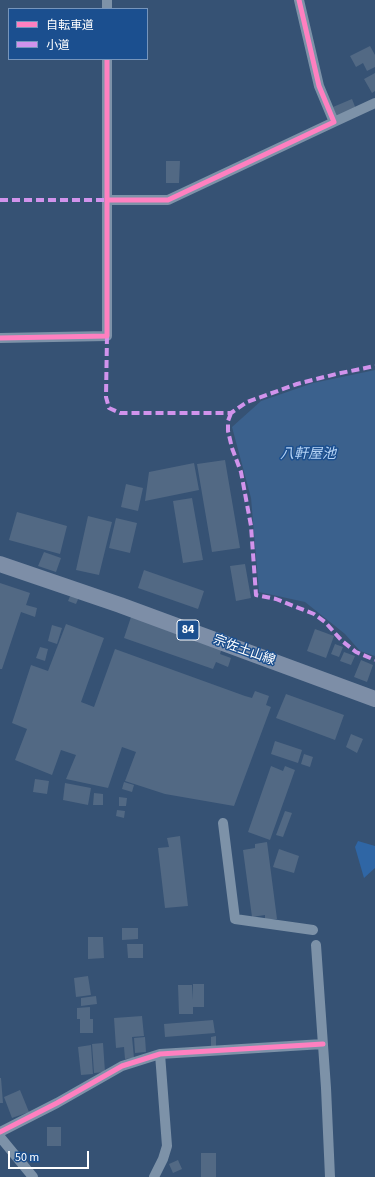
<!DOCTYPE html>
<html>
<head>
<meta charset="utf-8">
<style>
	body { margin:0 }
	#map { position:relative; width:375px; height:1177px; overflow:hidden; background:#365274; font-family:"Source Sans 3","Noto Sans JP",sans-serif }
	canvas { display:block }
	.legend { position:absolute; left:8px; top:8px; width:140px; height:52px; box-sizing:border-box; background:#1b4f8f; border:1px solid #7695bc; margin:0; padding:5px 7px; list-style:none; font-size:12px; color:#fff }
	.legend li { display:flex; align-items:center; gap:8px; height:20px }
	.legend b { width:20px; border:1px solid #7695bc }
	.scale { position:absolute; left:8px; top:1151px; width:81px; height:18px; box-sizing:border-box; border:2px solid #fff; border-top:0; padding-left:5px; font-size:12px; line-height:14px; white-space:nowrap; color:#fff; -webkit-text-stroke:3px #1b4f8f; paint-order:stroke }
</style>
</head>
<body>
<div id="map">
<canvas width="375" height="1177"></canvas>
<ul class="legend">
<li><b style="height:5px;background:#ff80c0"></b>自転車道</li>
<li><b style="height:5px;background:#d193ec"></b>小道</li>
</ul>
<div class="scale">50 m</div>
</div>
<script>
const ctx = document.querySelector('canvas').getContext('2d');
ctx.lineJoin = 'round';
function fillPath(path, color) { ctx.fillStyle = color; ctx.fill(path, 'evenodd'); }
const toPath = rows => new Path2D(rows.map(r => 'M' + r).join(''));
function trace(path, color, width, dash) { ctx.strokeStyle = color; ctx.lineWidth = width; ctx.lineCap = dash ? 'butt' : 'round'; ctx.setLineDash(dash || []); ctx.stroke(path); }
function drawText(font, color, halo, rows, align = 'center') {
  ctx.font = font + ' "Source Sans 3","Noto Sans JP",sans-serif'; ctx.lineWidth = 3; ctx.setLineDash([]); ctx.textBaseline = 'middle'; ctx.strokeStyle = halo; ctx.fillStyle = color; for (const [text, x, y, turn = 0] of rows) {
    ctx.save(); ctx.translate(x, y); ctx.rotate((+turn || 0) * Math.PI / 180); ctx.textAlign = isNaN(turn) ? turn : align; if (halo) ctx.strokeText(text, 0, 0); ctx.fillText(text, 0, 0); ctx.restore();
  }
}
fillPath(toPath([
	[358,841,375,846,375,868,364,878,355,847]
]), '#2f66a5');
fillPath(toPath([
	[375,370,375,656,360,651,345,634,305,602,259,592,251,498,232,427,261,401,313,383]
]), '#3b618d');
fillPath(toPath([
	[370,46,375,55,375,67,367,71,363,63,356,67,350,56],
	[375,73,375,91,372,93,364,79],
	[352,99,356,109,337,117,333,107],
	[166,161,180,161,179,183,166,183],
	[225,460,240,548,212,552,197,464],
	[194,463,199,490,145,501,149,472],
	[126,484,143,488,138,511,121,507],
	[192,498,203,560,183,563,173,501],
	[17,512,67,526,60,554,9,540],
	[88,516,112,522,99,575,76,570],
	[116,518,137,523,130,553,109,548],
	[44,552,61,558,56,572,38,566],
	[245,564,251,598,236,601,230,566],
	[144,570,204,591,198,609,138,588],
	[0,583,30,593,26,605,37,608,35,617,21,612,2,669,0,669],
	[71,594,79,597,76,604,68,601],
	[132,614,223,645,220,654,231,658,228,667,216,662,213,669,124,638],
	[66,624,104,638,81,702,94,707,115,649,245,696,252,698,255,691,269,696,266,705,271,707,234,806,165,794,125,781,136,752,122,747,108,788,66,779,76,755,61,750,52,775,15,760,27,729,12,723,31,665,48,671],
	[52,625,62,628,57,644,48,641],
	[315,629,334,636,326,658,307,651],
	[335,644,343,647,339,657,331,654],
	[40,647,48,649,45,661,36,658],
	[344,652,355,656,351,665,340,661],
	[361,660,373,665,367,682,354,677],
	[286,694,344,715,335,740,276,718],
	[351,734,363,739,357,753,346,747],
	[275,741,302,750,298,763,271,754],
	[304,754,313,757,310,767,301,764],
	[271,766,283,771,285,766,295,770,270,840,248,832],
	[35,779,49,781,47,794,33,792],
	[124,782,134,785,132,792,122,789],
	[65,783,91,788,88,805,63,800],
	[94,793,103,794,103,805,93,805],
	[119,797,127,798,126,806,119,806],
	[117,810,125,811,124,818,116,816],
	[285,811,292,813,283,837,276,835],
	[180,836,188,906,165,908,158,848,169,847,167,838],
	[267,842,277,919,265,920,265,915,252,917,243,850,255,848,255,844],
	[279,849,299,856,294,873,273,867],
	[122,928,138,928,138,939,122,940],
	[88,937,103,937,104,958,88,959],
	[127,944,143,944,143,958,128,958],
	[88,976,91,995,76,997,74,978],
	[193,984,204,984,204,1007,193,1007,193,1014,179,1014,178,985,192,985,193,1000],
	[96,996,97,1004,81,1006,81,998],
	[90,1007,90,1019,77,1019,77,1008],
	[142,1016,144,1036,132,1037,134,1058,125,1059,124,1047,116,1048,114,1018],
	[80,1019,93,1019,93,1033,80,1033],
	[213,1020,215,1033,165,1037,164,1024],
	[216,1036,216,1046,211,1046,211,1037],
	[145,1037,146,1052,135,1053,134,1038],
	[103,1043,105,1072,94,1073,92,1044],
	[91,1045,93,1074,81,1075,78,1047],
	[0,1078,1,1078,3,1103,0,1103],
	[20,1090,29,1112,12,1118,4,1097],
	[47,1127,61,1127,61,1146,47,1146],
	[201,1153,216,1153,216,1177,201,1177],
	[178,1160,182,1169,173,1173,169,1164]
]), '#526984');
trace(toPath([
	[107,9,107,0],
	[334,122,375,103],
	[107,200,168,200,334,122,319,86,299,0],
	[0,338,107,336,107,59],
	[223,823,235,919,313,930],
	[316,945,326,1088,330,1177],
	[0,1132,57,1103,122,1066,160,1054,323,1044],
	[0,1137,33,1177],
	[154,1177,163,1159,167,1146,160,1054]
]), '#7d92a8', 10);
trace(toPath([
	[0,564,120,605,375,699]
]), '#7d8ea7', 16);
trace(toPath([
	[0,200,107,200],
	[107,336,106,397,109,408,120,413,231,413,247,402,297,384,336,374,375,366],
	[231,413,228,421,228,431,232,448,241,472,251,526,256,595,276,599,314,614,325,622,342,641,356,652,375,660]
]), '#d193ec', 4, [8, 4]);
trace(toPath([
	[107,200,168,200,334,122,319,86,299,0],
	[0,338,107,336,107,59],
	[0,1132,57,1103,122,1066,160,1054,323,1044]
]), '#ff80c0', 5);
for (const [x, y, w] of [
	[188,630,22]
]) { const box = new Path2D(); box.roundRect(x - w / 2, y - 10, w, 20, 3); ctx.fillStyle = '#1b4f8f'; ctx.fill(box); trace(box, '#fff', 1); }
drawText('bold 12px', '#fff', null, [
	["84",188,630]
]);
drawText('13px', '#fff', '#1b4f8f', [
	["宗佐土山線",244,651,20]
]);
drawText('italic 14px', '#b5d3f5', '#1b4f8f', [
	["八軒屋池",308,455]
]);
</script>
</body>
</html>
